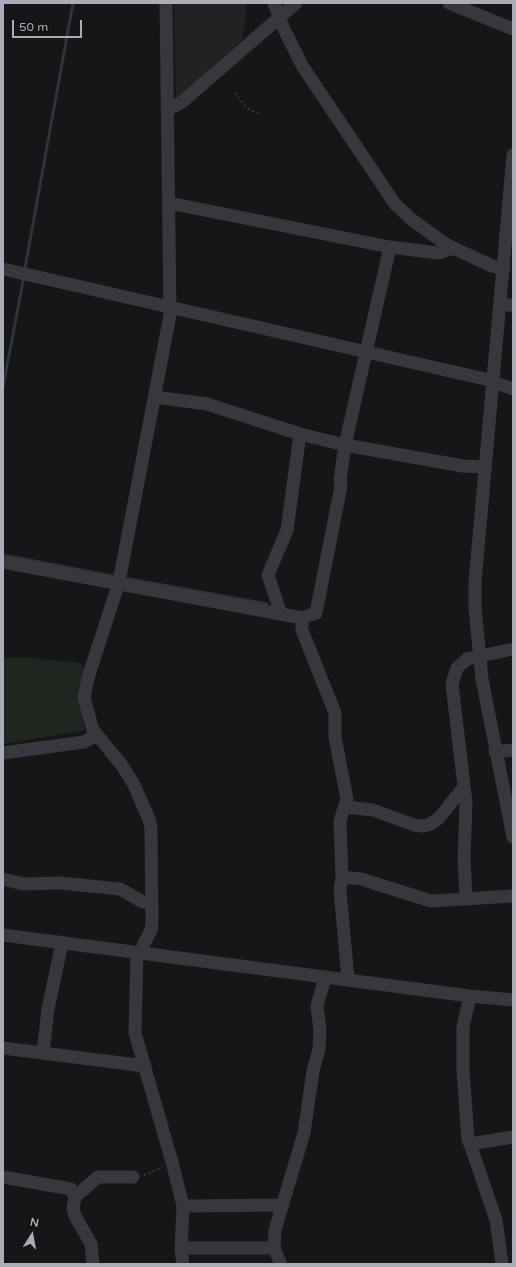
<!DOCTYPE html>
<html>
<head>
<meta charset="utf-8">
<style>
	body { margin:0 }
	#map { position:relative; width:516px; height:1267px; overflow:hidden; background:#161618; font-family:"Varela Round",sans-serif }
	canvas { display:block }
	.frame { position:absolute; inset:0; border:4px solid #a8adb8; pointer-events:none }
	.north { position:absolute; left:12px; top:1215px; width:40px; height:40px; -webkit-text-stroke:3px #111113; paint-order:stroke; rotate:11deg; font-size:11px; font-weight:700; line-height:16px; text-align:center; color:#a8adb8 }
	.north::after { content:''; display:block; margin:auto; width:14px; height:18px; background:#a8adb8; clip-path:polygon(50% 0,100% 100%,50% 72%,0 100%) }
	.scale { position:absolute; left:12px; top:20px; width:70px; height:18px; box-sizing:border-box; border:2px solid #a8adb8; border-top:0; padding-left:5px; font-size:12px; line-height:14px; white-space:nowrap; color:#a8adb8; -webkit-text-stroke:3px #111113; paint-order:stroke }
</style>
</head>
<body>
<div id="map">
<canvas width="516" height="1267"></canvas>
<div class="frame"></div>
<div class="north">N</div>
<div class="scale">50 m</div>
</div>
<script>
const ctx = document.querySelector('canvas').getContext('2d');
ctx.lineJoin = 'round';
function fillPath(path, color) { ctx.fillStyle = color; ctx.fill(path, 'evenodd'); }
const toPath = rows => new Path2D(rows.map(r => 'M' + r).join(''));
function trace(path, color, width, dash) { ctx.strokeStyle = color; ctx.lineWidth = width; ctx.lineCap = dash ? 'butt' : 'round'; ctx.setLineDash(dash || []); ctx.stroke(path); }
fillPath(toPath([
	[174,3,247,3,243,39,176,100]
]), '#222225');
fillPath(toPath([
	[22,657,79,663,86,667,78,696,85,730,3,744,3,658]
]), '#1e261f');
trace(toPath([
	[25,268,73,3],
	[3,387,23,281],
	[3,555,112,576],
	[129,579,267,604]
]), '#2c353c', 3);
trace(toPath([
	[235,93,246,107,252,111,259,113],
	[144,1175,163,1167]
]), '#3d3f44', 1.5, [2, 3]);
trace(toPath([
	[274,3,283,27,303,67,395,204,411,219,447,245,492,266,504,269],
	[449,3,513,29],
	[167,110,182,102,296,3],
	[513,155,475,582,475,608,482,679,513,837],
	[169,203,390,247,438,253,454,248],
	[3,269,485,379,513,389],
	[500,305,513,305],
	[154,397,207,404,300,434,345,445,463,466,485,467],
	[3,562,302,618,316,613,341,486,340,480,345,445,390,247],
	[279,614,279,608,268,575,287,530,300,434],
	[302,618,302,630,335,713,335,737,347,799,340,821,342,877,340,890,348,979],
	[495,752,513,750],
	[3,753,84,742,97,735],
	[346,807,373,810,414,825,423,826,431,824,439,818,464,787],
	[342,877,361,879,431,901,513,896],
	[3,879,23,884,60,883,120,889,143,902,152,904],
	[466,899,464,858,466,803,452,684,457,668,467,659,513,649],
	[3,935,470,996,513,1000],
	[137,952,135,1033,172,1162,183,1206,181,1250,183,1264],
	[143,953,143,946,151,930,152,922,151,828,149,819,133,783,121,764,93,730,84,698,88,678,119,582,170,315,166,3],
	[470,996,463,1027,463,1070,468,1140,470,1144,513,1137],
	[3,1048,145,1066],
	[43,1053,48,1009,62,943],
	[470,1144,496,1220,502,1264],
	[3,1177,71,1189,75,1197,73,1209,75,1216,91,1244,93,1264],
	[75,1197,98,1177,133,1177],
	[183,1206,283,1205],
	[181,1248,274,1248],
	[281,1264,274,1248,275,1230,304,1133,313,1071,319,1049,320,1030,317,1006,325,977]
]), '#37383d', 13);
</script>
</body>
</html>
